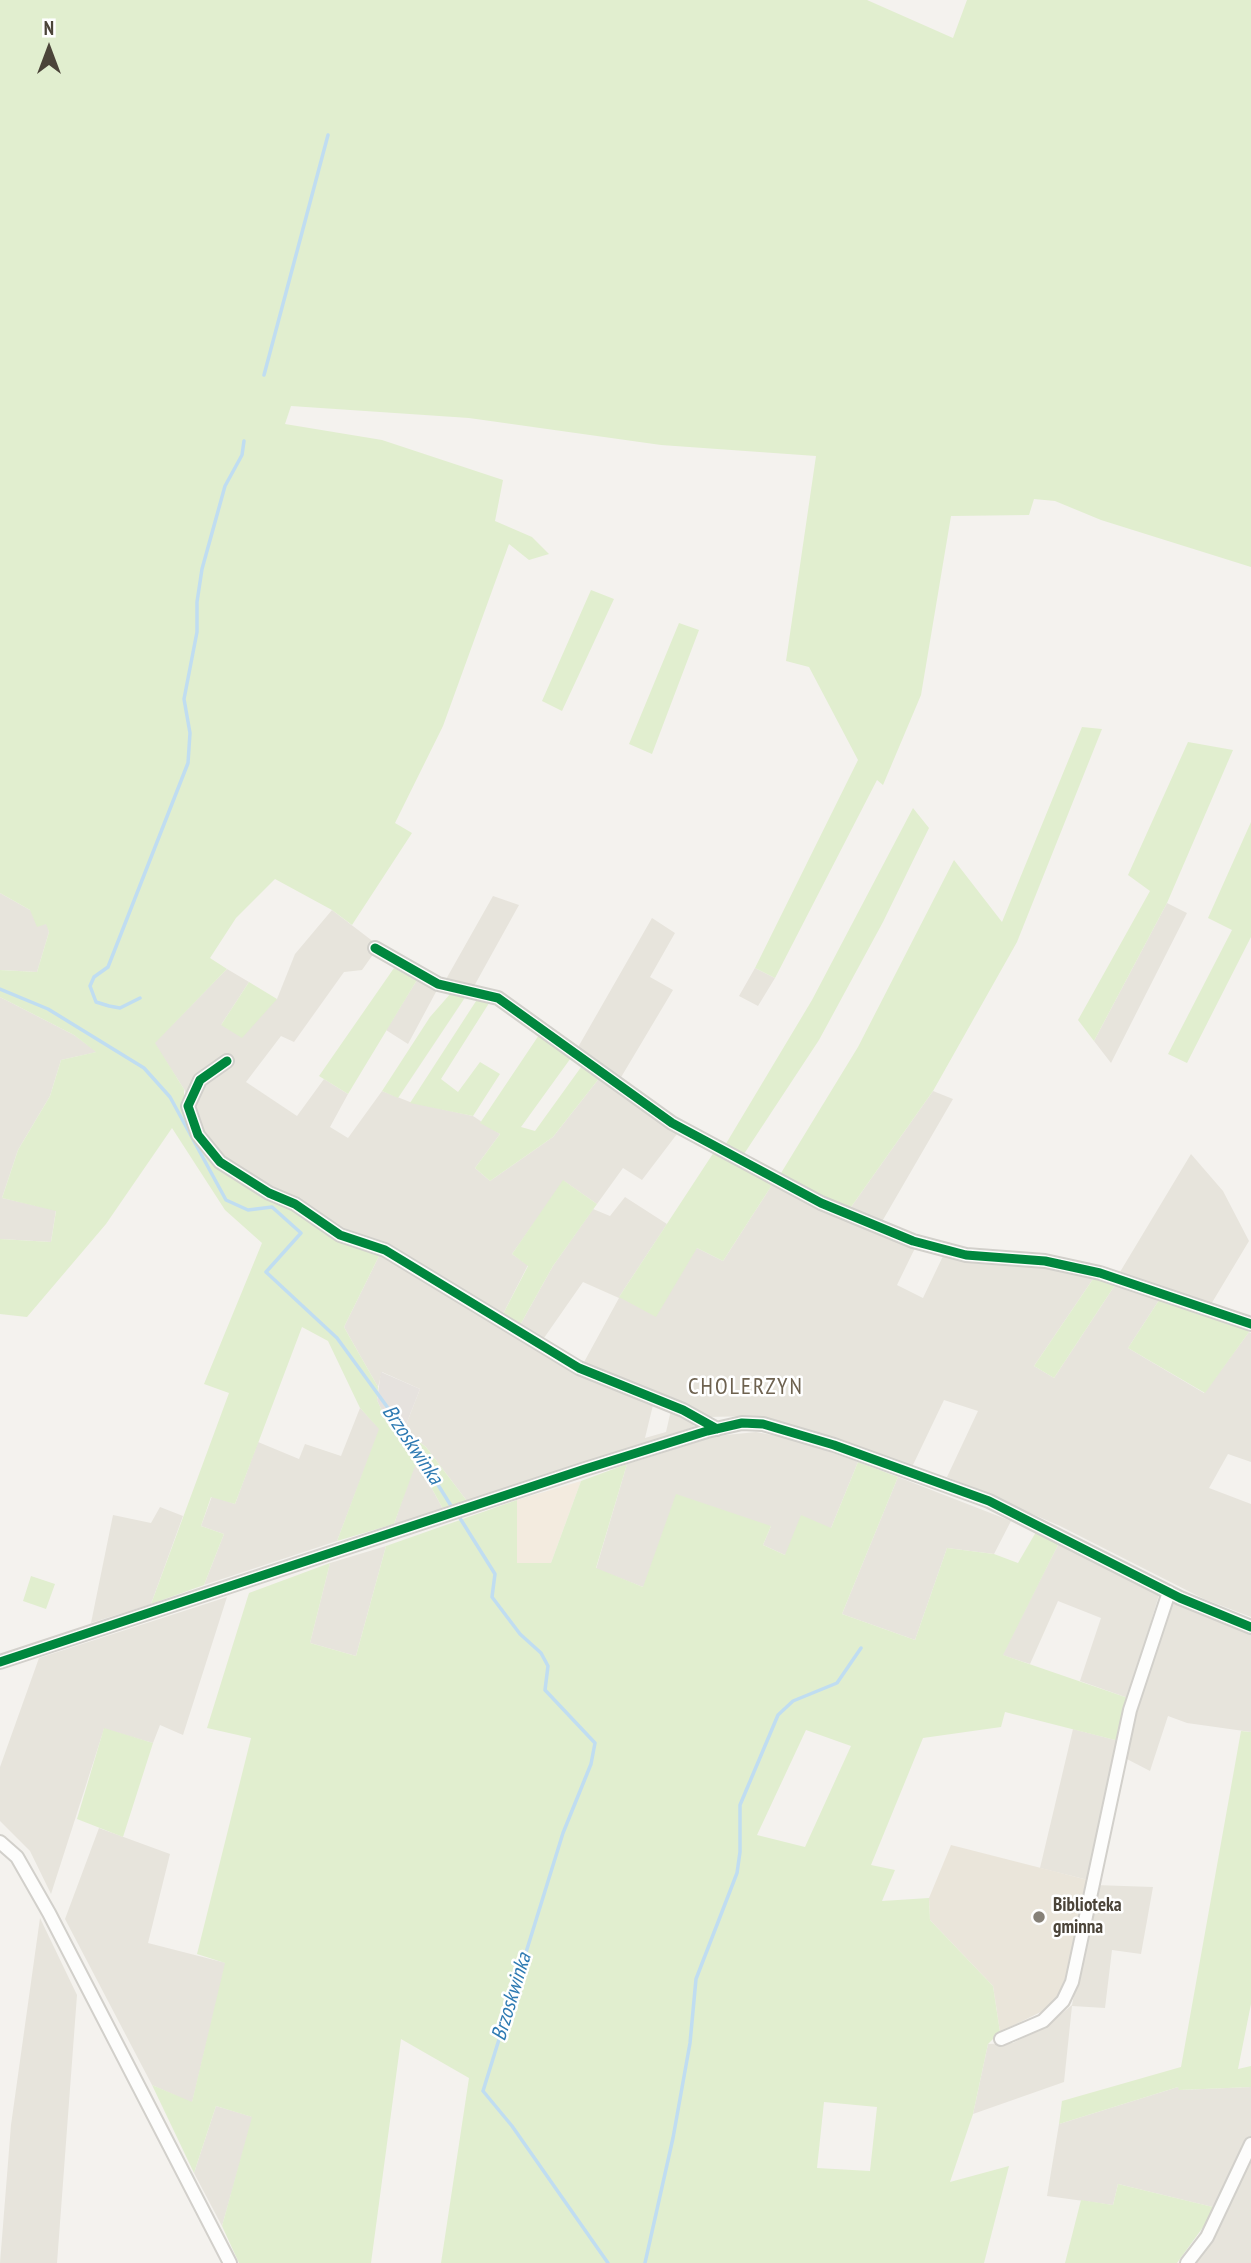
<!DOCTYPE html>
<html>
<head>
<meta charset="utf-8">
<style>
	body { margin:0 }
	#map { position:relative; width:1251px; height:2263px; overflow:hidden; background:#f4f2ee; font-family:"PT Sans Narrow",sans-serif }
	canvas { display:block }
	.north { position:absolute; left:14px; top:14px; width:70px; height:70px; -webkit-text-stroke:5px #fff; paint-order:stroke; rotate:0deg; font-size:19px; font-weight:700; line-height:28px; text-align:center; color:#4b4439 }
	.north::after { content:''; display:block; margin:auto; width:24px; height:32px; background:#4b4439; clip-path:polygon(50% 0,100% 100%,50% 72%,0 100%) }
</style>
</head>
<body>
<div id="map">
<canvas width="1251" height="2263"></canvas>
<div class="north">N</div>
</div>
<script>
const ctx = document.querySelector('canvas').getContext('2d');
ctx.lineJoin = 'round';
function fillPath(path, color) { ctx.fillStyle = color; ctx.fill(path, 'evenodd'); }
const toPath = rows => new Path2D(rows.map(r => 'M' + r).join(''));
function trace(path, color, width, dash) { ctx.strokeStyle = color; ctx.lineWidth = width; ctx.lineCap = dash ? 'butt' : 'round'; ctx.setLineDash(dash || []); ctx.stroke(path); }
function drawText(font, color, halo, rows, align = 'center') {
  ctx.font = font + ' "PT Sans Narrow",sans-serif'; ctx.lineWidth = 5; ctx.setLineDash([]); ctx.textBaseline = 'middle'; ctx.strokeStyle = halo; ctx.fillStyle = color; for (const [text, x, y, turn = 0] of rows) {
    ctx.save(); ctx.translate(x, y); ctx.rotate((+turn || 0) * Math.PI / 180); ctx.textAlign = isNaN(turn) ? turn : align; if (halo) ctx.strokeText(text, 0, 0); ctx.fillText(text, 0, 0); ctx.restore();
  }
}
fillPath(toPath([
	[0,893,30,910,47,924,49,932,37,972,0,970],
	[493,896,519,905,473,988,445,981],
	[1167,903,1187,913,1111,1063,1094,1041],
	[332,910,379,946,362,970,344,972,294,1042,281,1036,246,1082,297,1116,324,1079,348,1094,330,1127,348,1138,382,1091,410,1102,473,1116,500,1134,475,1168,490,1181,553,1137,601,1076,677,1134,642,1180,623,1168,597,1204,564,1181,512,1254,528,1265,502,1316,414,1259,379,1241,339,1228,227,1162,202,1134,184,1089,154,1043,227,969,249,982,221,1025,277,999,295,954],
	[652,918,675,933,650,977,673,990,620,1079,577,1049],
	[755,968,775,978,758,1006,739,996],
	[417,980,437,990,408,1044,386,1030],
	[0,997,74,1035,97,1052,61,1060,50,1096,18,1150,2,1198,56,1210,51,1242,0,1239],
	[933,1091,953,1099,880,1225,849,1210],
	[1191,1154,1223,1191,1249,1241,1210,1306,1120,1272],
	[772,1185,842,1218,916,1246,897,1285,923,1298,944,1254,1033,1264,1095,1276,1034,1366,1054,1378,1117,1282,1161,1297,1128,1348,1204,1393,1249,1332,1251,1333,1251,1462,1228,1454,1209,1488,1251,1504,1251,1617,1204,1599,1060,1526,947,1477,978,1411,944,1400,912,1467,778,1421,757,1416,706,1417,583,1364,619,1298,583,1282,544,1338,544,1344,519,1327,553,1266,593,1209,610,1216,625,1197,667,1224,619,1297,697,1248,723,1261],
	[380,1254,653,1405,645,1438,666,1432,671,1410,692,1418,694,1427,467,1501,426,1447,404,1430,420,1389,382,1372,378,1387,344,1327],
	[360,1408,380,1429,337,1541,204,1585,224,1534,201,1526,212,1496,235,1504,258,1442,299,1459,305,1444,341,1456],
	[756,1432,794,1439,858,1462,831,1528,785,1555,763,1545,771,1526,643,1587,596,1569,627,1464,716,1436],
	[414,1465,425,1476,443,1509,394,1524],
	[898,1477,1011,1521,994,1554,947,1548,915,1640,842,1614],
	[160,1507,183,1516,151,1604,91,1623,113,1515,151,1523],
	[1059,1543,1159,1595,1128,1698,1080,1681,1101,1618,1058,1601,1030,1664,1002,1655],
	[386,1546,356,1656,310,1643,330,1563],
	[227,1597,183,1735,160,1725,153,1743,104,1729,51,1894,30,1851,0,1821,0,1767,39,1658],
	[1170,1601,1251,1634,1251,1732,1187,1723,1168,1716,1150,1771,1123,1757],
	[1073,1729,1119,1741,1088,1880,1040,1868],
	[99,1828,170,1854,148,1943,226,1963,192,2103,152,2085,65,1919],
	[1095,1885,1153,1887,1141,1954,1112,1950,1105,2008,1072,2006,1064,2082,973,2114,988,2044,1013,2043,1050,2023,1072,2005],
	[40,1918,77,1995,57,2263,0,2263,11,2125],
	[1178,2087,1180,2090,1251,2087,1251,2263,1190,2263,1225,2210,1118,2184,1113,2205,1047,2196,1059,2124],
	[216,2106,253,2117,222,2226,194,2173]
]), '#e7e4dc');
fillPath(toPath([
	[581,1481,551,1563,517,1563,517,1500]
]), '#f3ebdf');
fillPath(toPath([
	[381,1372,420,1389,404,1430,384,1415,377,1400]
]), '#e6e2de');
fillPath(toPath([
	[951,1845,1088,1880,1067,1985,1055,2005,1000,2032,993,1986,930,1920,929,1898]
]), '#eae5da');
fillPath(toPath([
	[0,0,867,0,953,38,967,0,1251,0,1251,567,1101,520,1055,501,1034,499,1029,515,951,516,921,695,883,785,877,780,775,978,755,968,858,760,809,667,786,661,816,456,661,445,469,418,291,406,285,424,382,440,503,480,495,521,532,537,549,554,529,560,509,544,443,726,395,823,412,833,352,925,332,910,275,879,236,918,210,958,227,969,155,1043,184,1089,184,1106,196,1140,334,1240,380,1254,344,1327,378,1387,377,1400,384,1415,426,1447,467,1501,443,1509,425,1476,415,1466,394,1524,337,1541,379,1429,360,1408,328,1341,302,1327,235,1504,211,1497,201,1526,224,1534,204,1585,151,1604,229,1393,204,1384,262,1243,225,1210,172,1128,106,1224,27,1317,0,1314,0,1239,51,1242,56,1211,2,1198,18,1150,50,1096,61,1060,96,1052,74,1035,0,997,0,970,37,972,49,932,46,924,37,927,30,910,0,893],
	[591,590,614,599,562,711,542,701],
	[679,623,699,630,652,754,629,744],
	[1082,727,1102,729,1017,942,933,1091,849,1210,778,1178,858,1047,954,860,1002,922],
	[1188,742,1233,750,1167,903,1094,1041,1078,1020,1150,891,1128,875],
	[913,808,929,828,883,922,819,1040,742,1157,724,1147,812,1000],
	[1251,822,1251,937,1187,1063,1168,1054,1232,930,1208,918],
	[394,968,417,980,348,1094,319,1076],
	[249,982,277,999,242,1038,221,1025],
	[451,993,466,996,398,1098,382,1091,430,1017],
	[478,998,491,1000,441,1079,458,1092,480,1062,500,1074,473,1116,410,1103],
	[541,1032,573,1055,521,1127,535,1131,584,1063,601,1076,553,1137,490,1181,475,1168,500,1134,480,1123],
	[714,1152,772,1185,723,1261,697,1248,656,1317,619,1297],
	[563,1180,597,1204,553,1266,519,1327,502,1316,528,1266,512,1254],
	[1095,1276,1117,1282,1054,1378,1034,1366],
	[1161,1297,1245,1327,1249,1332,1205,1393,1128,1348],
	[858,1462,898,1477,842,1614,915,1640,947,1548,994,1554,1018,1563,1036,1532,1059,1543,1003,1655,1128,1698,1119,1741,1005,1712,1001,1727,923,1738,871,1865,895,1870,882,1901,929,1898,930,1920,993,1986,1000,2032,988,2044,973,2114,950,2182,1009,2166,984,2263,441,2263,469,2078,401,2039,371,2263,239,2263,222,2226,252,2117,216,2106,194,2173,152,2085,192,2102,225,1963,197,1954,251,1738,207,1728,249,1593,330,1563,310,1643,356,1656,386,1546,517,1500,517,1563,551,1563,581,1481,627,1464,596,1568,643,1587,676,1494,771,1526,763,1545,785,1555,801,1515,831,1528],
	[806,1730,851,1746,805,1847,757,1835],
	[824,2102,877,2107,870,2171,817,2168],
	[31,1576,55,1584,46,1609,23,1601],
	[104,1728,153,1743,123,1837,77,1819],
	[1241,1731,1251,1732,1251,2004,1238,2069,1251,2066,1251,2087,1179,2090,1178,2087,1059,2124,1062,2101,1181,2067],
	[1118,2184,1217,2208,1177,2263,1065,2263,1081,2200,1113,2205]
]), '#e1eecf');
trace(toPath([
	[264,375,328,135],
	[0,989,48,1009,144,1068,170,1097,226,1200,248,1210,272,1207,301,1233,266,1272,337,1338,404,1430,453,1509],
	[140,998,120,1008,109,1006,96,1002,90,986,94,977,108,967,188,763,190,733,184,699,197,632,197,602,202,569,225,486,242,455,244,441],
	[458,1515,495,1574,492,1597,520,1634,541,1653,548,1666,545,1690,595,1743,591,1764,563,1833,483,2091,512,2126,608,2263],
	[645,2263,673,2138,690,2043,696,1979,737,1873,740,1852,740,1805,778,1715,793,1701,837,1683,861,1648]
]), '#c0ddf1', 3.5);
const minor = toPath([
	[375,948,438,984,498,998,672,1123,821,1203,913,1241,966,1255,1045,1261,1100,1273,1251,1324],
	[227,1061,200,1080,188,1106,198,1135,220,1162,269,1193,295,1204,340,1235,385,1250,579,1368,683,1410,717,1429],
	[0,1662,585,1469,707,1431,742,1423,763,1424,834,1445,989,1501,1180,1598,1251,1627],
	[0,1842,17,1857,49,1913,230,2263],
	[1001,2039,1043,2021,1063,2001,1072,1982,1130,1710,1169,1592],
	[1187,2263,1207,2237,1251,2144]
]);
trace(minor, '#d2d0cb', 16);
trace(minor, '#fdfdfc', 12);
trace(toPath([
	[375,948,438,984,498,998,672,1123,821,1203,913,1241,966,1255,1045,1261,1100,1273,1251,1324],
	[227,1061,200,1080,188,1106,198,1135,220,1162,269,1193,295,1204,340,1235,385,1250,579,1368,683,1410,717,1429],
	[0,1662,585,1469,707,1431,742,1423,763,1424,834,1445,989,1501,1180,1598,1251,1627]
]), '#00873e', 9);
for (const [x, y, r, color] of [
	[1039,1917,7,"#868178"]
]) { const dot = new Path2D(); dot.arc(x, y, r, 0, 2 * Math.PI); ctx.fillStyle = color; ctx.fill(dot); trace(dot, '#fff', 2.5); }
drawText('bold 19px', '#4b4439', '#fff', [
	["Biblioteka",1053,1906],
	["gminna",1053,1928]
], 'left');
drawText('italic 21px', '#2e7ab2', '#fff', [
	["Brzoskwinka",412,1445,56],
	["Brzoskwinka",512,1997,-73]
]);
ctx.letterSpacing = '2px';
drawText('23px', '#6e6250', '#fff', [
	["CHOLERZYN",746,1387]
]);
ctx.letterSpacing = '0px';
</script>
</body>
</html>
